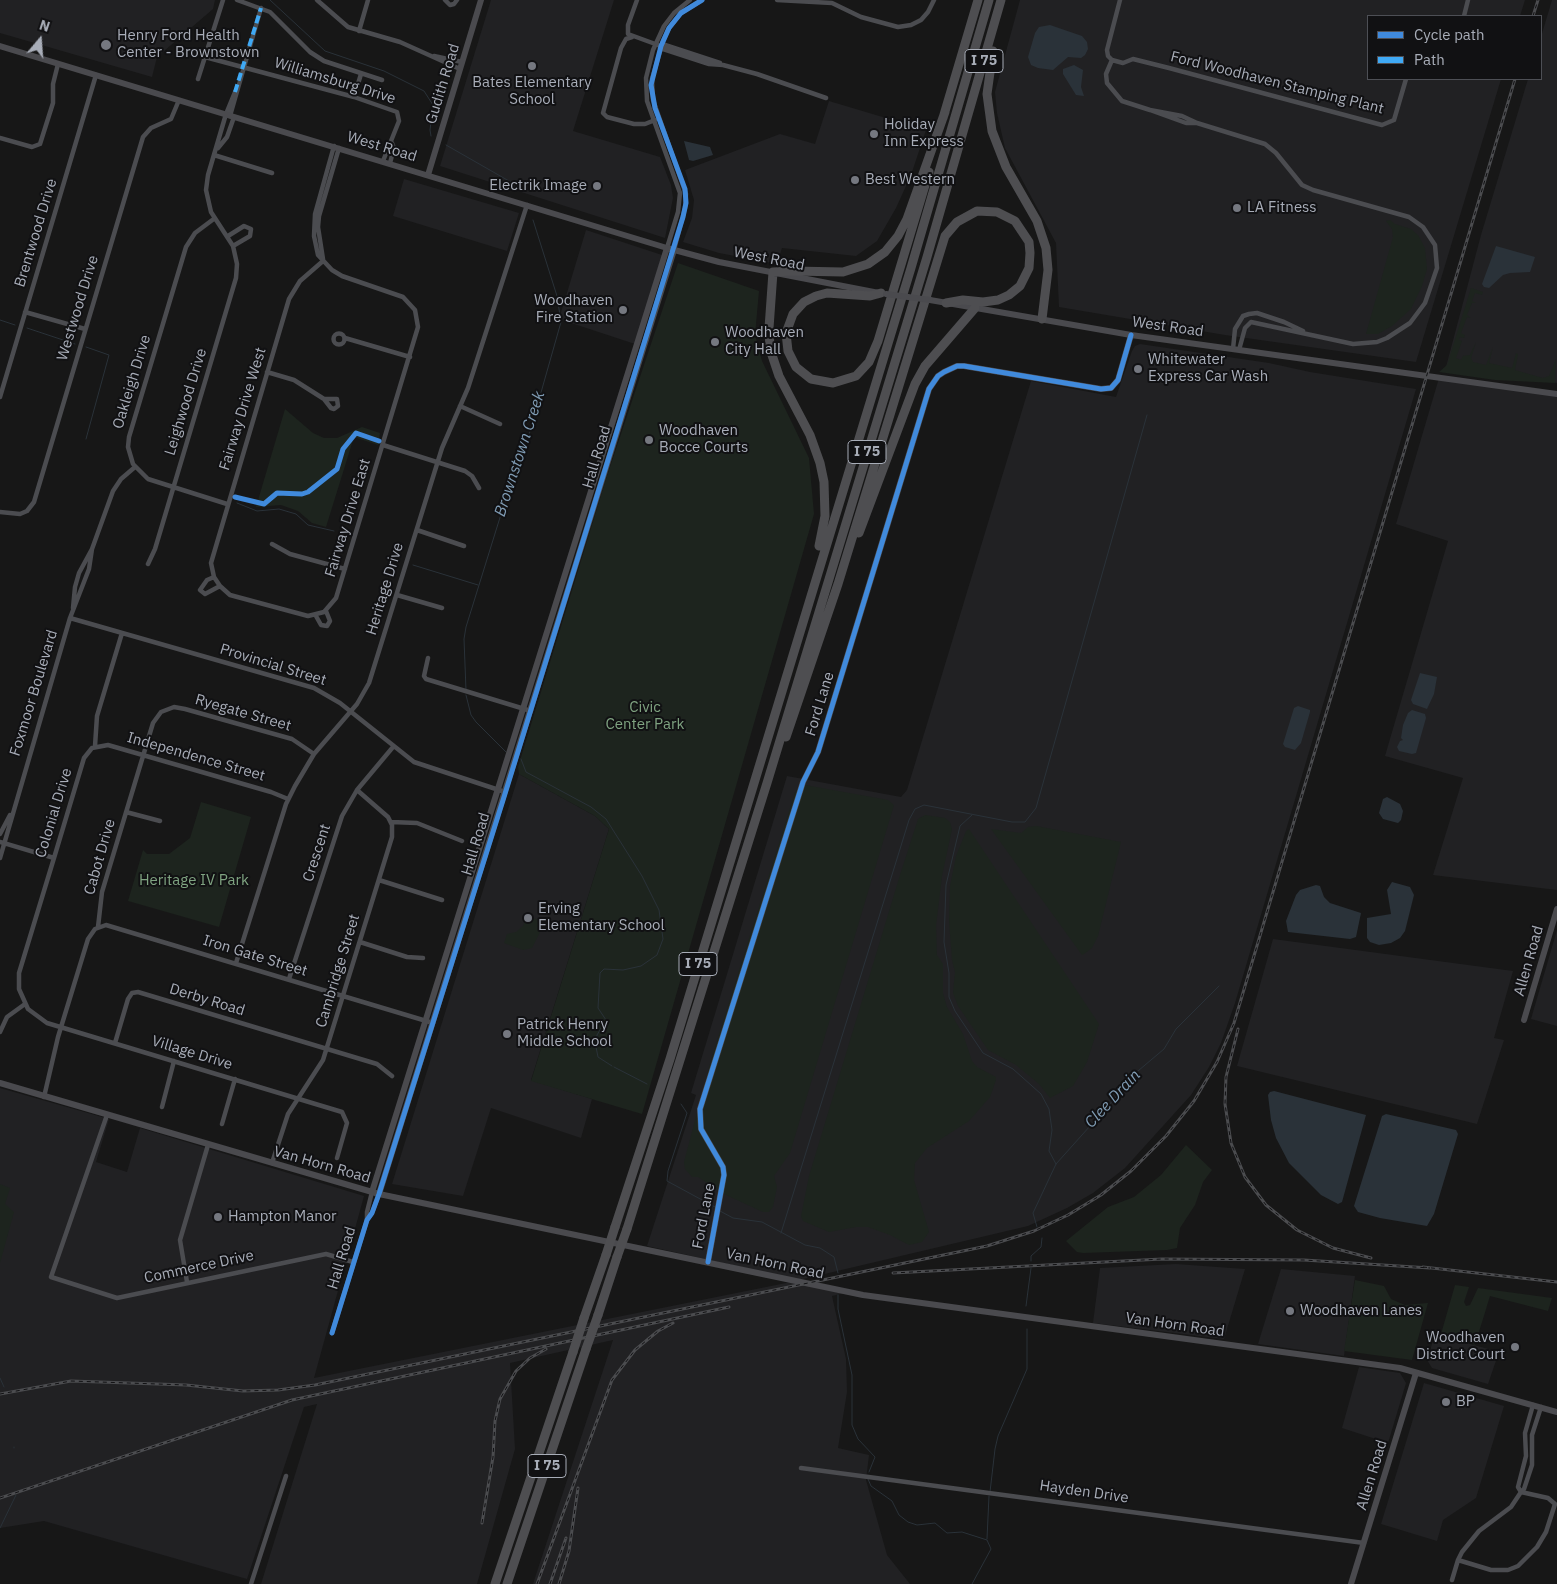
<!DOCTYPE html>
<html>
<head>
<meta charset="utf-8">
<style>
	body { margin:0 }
	#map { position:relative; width:1557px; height:1584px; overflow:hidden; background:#171717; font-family:"IBM Plex Sans",sans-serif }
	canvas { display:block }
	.legend { position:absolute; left:1367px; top:15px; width:175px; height:65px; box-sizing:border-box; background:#111113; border:1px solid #4d4f55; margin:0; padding:6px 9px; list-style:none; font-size:15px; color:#a8adb8 }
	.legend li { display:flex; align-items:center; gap:10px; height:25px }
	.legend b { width:25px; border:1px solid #4d4f55 }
	.north { position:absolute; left:15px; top:15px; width:50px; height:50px; -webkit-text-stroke:4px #111113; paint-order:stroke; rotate:18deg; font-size:14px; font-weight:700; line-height:20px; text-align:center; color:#a8adb8 }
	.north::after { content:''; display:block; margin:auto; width:18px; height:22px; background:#a8adb8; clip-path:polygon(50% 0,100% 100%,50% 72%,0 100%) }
</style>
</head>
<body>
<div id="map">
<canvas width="1557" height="1584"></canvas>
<ul class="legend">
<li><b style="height:6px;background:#408adc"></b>Cycle path</li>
<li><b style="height:6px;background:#3fa9f5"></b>Path</li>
</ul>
<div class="north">N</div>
</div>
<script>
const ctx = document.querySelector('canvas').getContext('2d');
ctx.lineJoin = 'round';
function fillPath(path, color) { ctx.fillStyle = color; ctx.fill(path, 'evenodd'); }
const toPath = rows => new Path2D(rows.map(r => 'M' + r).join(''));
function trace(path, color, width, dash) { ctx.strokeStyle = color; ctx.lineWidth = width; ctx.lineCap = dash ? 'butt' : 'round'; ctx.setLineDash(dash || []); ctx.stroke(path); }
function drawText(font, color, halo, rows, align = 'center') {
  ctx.font = font + ' "IBM Plex Sans",sans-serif'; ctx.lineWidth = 4; ctx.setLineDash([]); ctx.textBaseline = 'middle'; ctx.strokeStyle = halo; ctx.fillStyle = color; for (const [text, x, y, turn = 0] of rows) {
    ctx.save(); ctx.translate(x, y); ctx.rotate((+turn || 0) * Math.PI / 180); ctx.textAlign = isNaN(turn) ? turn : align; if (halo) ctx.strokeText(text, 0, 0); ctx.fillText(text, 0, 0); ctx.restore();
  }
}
fillPath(toPath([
	[0,0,215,0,213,9,157,57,152,77,0,33],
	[491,0,614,0,573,131,660,157,671,185,673,198,665,238,440,166],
	[1020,0,1525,0,1520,16,1368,16,1368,79,1501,79,1416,362,1225,335,1059,307,1056,243,1005,148,997,113,995,92],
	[1552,0,1557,0,1557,383,1446,367,1481,235,1528,79,1541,79,1541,37],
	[829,101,926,130,911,175,896,208,877,241,856,256,782,248,777,264,719,253,683,242,692,218,694,200,685,170,780,134,815,144],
	[404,179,519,213,507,251,393,216],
	[586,230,662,255,635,344,559,319],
	[1140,344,1269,363,1310,372,1416,389,1235,1003,1221,1043,1209,1067,1191,1095,1125,1168,1093,1193,1067,1208,1028,1226,799,1280,647,1246,696,1095,691,1093,787,776,901,797,907,790,1031,381,1116,397,1132,351,1135,346],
	[1439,378,1557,394,1557,890,1433,875,1463,778,1385,756,1448,541,1396,524],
	[519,774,595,816,609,829,531,1080,592,1099,581,1138,491,1108,463,1196,392,1184],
	[1557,930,1557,1026,1531,1019],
	[1273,939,1513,971,1494,1038,1504,1040,1477,1124,1237,1066],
	[0,1088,109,1119,96,1162,127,1172,140,1128,364,1196,314,1378,796,1281,848,1292,832,1296,846,1359,847,1392,838,1448,869,1455,866,1480,887,1555,910,1584,533,1584,613,1340,510,1363,515,1449,477,1584,261,1584,317,1404,304,1407,247,1579,44,1521,0,1528],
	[1176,1264,1245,1269,1224,1339,1093,1323,1100,1268],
	[1281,1269,1355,1276,1344,1356,1258,1344],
	[1435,1334,1499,1352,1488,1384,1432,1368,1427,1360],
	[1359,1367,1400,1373,1406,1383,1388,1443,1342,1428],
	[1424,1383,1504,1406,1476,1498,1443,1520,1437,1541,1381,1524]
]), '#212123');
fillPath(toPath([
	[1390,220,1395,224,1411,229,1418,235,1425,248,1427,269,1422,286,1411,309,1392,326,1378,334,1366,334,1393,237,1392,229,1386,221],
	[678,263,759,291,755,335,762,361,809,458,814,514,642,1114,531,1081,609,829,595,816,519,774,518,767,606,479],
	[1471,288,1483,292,1482,295,1475,293,1472,301,1476,303,1472,303,1467,315,1471,318,1467,317,1461,333,1465,335,1464,338,1460,337,1459,340,1462,341,1456,358,1461,360,1463,356,1470,355,1476,342,1471,358,1473,362,1486,365,1493,347,1489,363,1512,368,1516,353,1518,354,1515,370,1543,378,1549,376,1556,359,1555,383,1495,380,1439,372,1447,365],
	[285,409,313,433,324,438,337,438,362,427,380,433,378,445,354,437,326,527,312,523,298,511,281,505,256,507],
	[805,785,888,800,894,805,790,1153,774,1176,777,1187,773,1207,769,1212,763,1212,724,1194,698,1177,692,1177,685,1169,684,1162,711,1060,795,792,799,787],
	[201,802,251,817,219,927,128,901,143,850,147,854,169,854,190,838],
	[925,815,945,818,950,822,952,829,942,876,936,926,937,955,943,964,943,993,947,1007,963,1034,972,1061,977,1067,996,1077,996,1080,990,1097,969,1121,927,1148,915,1163,914,1180,929,1232,922,1242,909,1245,890,1235,868,1227,856,1227,829,1232,803,1221,801,1216,809,1176,900,875,918,819],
	[1036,826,1121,842,1098,936,1092,948,1084,954,1082,955,991,829,1021,833,1028,827],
	[969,829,1099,1024,1087,1062,1073,1086,1050,1098,1039,1084,1016,1065,988,1050,958,1006,953,993,955,972,952,960,949,921,950,886,956,856,966,831],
	[527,916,545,922,532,948,523,950,504,943,507,934,516,932,523,926],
	[1186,1145,1212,1170,1203,1182,1195,1205,1180,1228,1177,1248,1167,1250,1083,1253,1077,1252,1066,1241,1108,1207,1134,1197,1161,1175],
	[0,1184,10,1188,5,1204,14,1212,0,1263],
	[1355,1280,1384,1286,1391,1299,1405,1305,1428,1303,1412,1360,1344,1351],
	[1455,1285,1469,1287,1464,1302,1466,1306,1470,1305,1478,1288,1552,1298,1548,1311,1490,1296,1475,1345,1457,1339,1457,1337,1441,1334]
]), '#1d241e');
fillPath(toPath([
	[1050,25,1082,36,1087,42,1088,49,1085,55,1081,58,1068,57,1053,70,1038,68,1031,65,1028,57,1035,33,1039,27],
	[1074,65,1083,70,1081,87,1084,96,1076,95,1063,74,1063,69],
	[684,141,710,147,713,155,693,161,689,160],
	[1496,246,1535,257,1530,272,1510,273,1503,275,1489,288,1484,287,1482,284],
	[1420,673,1437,677,1434,694,1427,709,1413,704,1411,700],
	[1298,706,1310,710,1310,712,1301,743,1295,750,1285,747,1283,744,1294,708],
	[1412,710,1425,714,1426,718,1416,753,1412,754,1399,751,1397,747,1400,741,1403,740,1401,738,1403,725,1408,713],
	[1387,797,1400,804,1403,811,1401,820,1398,823,1383,819,1379,813,1383,799],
	[1392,882,1410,887,1414,895,1405,931,1400,938,1391,943,1379,945,1370,942,1367,938,1367,918,1391,914,1387,890],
	[1316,885,1320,886,1324,897,1330,903,1361,913,1356,937,1350,939,1288,932,1286,921,1296,895,1300,890],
	[1274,1091,1366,1115,1342,1202,1338,1204,1321,1195,1289,1163,1276,1138,1271,1120,1268,1095,1270,1092],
	[1386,1114,1456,1130,1458,1134,1434,1214,1427,1226,1380,1218,1358,1212,1354,1206,1382,1116]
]), '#2a3239');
trace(toPath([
	[270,0,325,51,384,71,424,91,433,105,430,130,431,136],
	[446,145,523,189],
	[0,320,15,325],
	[27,328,75,344],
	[86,347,109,355,86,439],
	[237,503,257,511,279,509,296,514,308,525,334,531],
	[413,565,478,585],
	[466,690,464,639,466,627,502,511,519,470,561,322,557,296,533,220],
	[466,695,471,715,476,722,506,752],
	[521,759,526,772,591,807,606,819,642,876,659,910,663,939,657,955,641,966,623,970,604,969,600,973,598,1008,606,1020,597,1035,596,1047,598,1057,612,1066],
	[972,815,960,826,946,885,944,942,949,973,949,997,955,1011,983,1053,1013,1069,1041,1094,1049,1109,1052,1130,1049,1151,1056,1164],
	[614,1067,647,1084],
	[681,1104,687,1113,668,1171,667,1181,715,1207],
	[720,1211,733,1218,762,1222,805,1245,820,1248,834,1257,838,1273],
	[1037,1227,1033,1213,1056,1164,1116,1097,1132,1076,1164,1049,1176,1029,1219,986],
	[781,1233,909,820,915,809,924,805,1012,822,1025,822,1036,808,1147,415],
	[1031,1261,1031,1256,1041,1247,1042,1238],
	[838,1295,838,1309,852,1375,852,1425,858,1439,875,1457,869,1472],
	[1026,1306,1031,1268],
	[0,1378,4,1387],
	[14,1448,14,1447],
	[868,1479,871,1486,892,1501,899,1515,908,1522,917,1525,935,1523,947,1533,962,1532,987,1540,991,1549,972,1584],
	[990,1492,995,1449,998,1436,1027,1369,1027,1329],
	[0,1528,16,1495],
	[987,1539,989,1496]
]), '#2a3239', 1);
trace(toPath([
	[237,0,270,12,310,52,324,61,382,80],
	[317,0,348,27,400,42,460,69],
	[445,0,450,5,454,4,457,0],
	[637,0,628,25,628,34,658,45],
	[777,0,832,3,861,17,898,27,911,25,921,20,928,12,934,0],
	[1120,0,1107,50,1108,56,1112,60,1123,63,1133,59,1169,68,1382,125,1394,120,1406,79],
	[1464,16,1468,0],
	[359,31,368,0],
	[632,37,626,39,621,48,603,113,607,117,634,124,645,124,655,120],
	[662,44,720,63],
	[660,48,709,64,723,65,757,74,826,98],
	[434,56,462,62],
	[205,57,354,97,397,112,399,121,383,161],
	[1112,60,1106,74,1107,83,1122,101,1150,110,1182,116,1197,123],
	[198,79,223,0],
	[354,97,361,74],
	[1150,110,1186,123,1197,123,1265,144,1276,153,1302,185,1313,190,1409,217,1423,227,1435,245,1437,268,1425,303,1410,323,1387,338,1377,342,1353,344,1251,322,1245,328,1239,350],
	[226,114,235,92],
	[230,116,261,8],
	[0,138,32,147,40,144,53,103,53,84,58,64],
	[218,148,227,137,234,117],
	[214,155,272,173],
	[390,163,394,148,392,143],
	[215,218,195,233,186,247,129,437,128,447,133,464,148,479,227,504],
	[228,236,244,226,251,229,250,236,233,246],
	[667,248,678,212,680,193,647,101,646,78,653,50,664,26,674,13,690,0],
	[674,250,685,208,686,194,653,100,652,79,663,41,669,28,681,13,702,0],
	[323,259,318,227,319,216,339,148],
	[323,261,300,281,289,299,211,563,214,577,220,586,230,595,308,616,324,612,336,598,418,327,415,310,403,297,342,276,332,270,318,255,314,236,315,214,334,146],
	[25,312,85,329],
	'333.5 339a5.5 5.5 0 1 1 11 0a5.5 5.5 0 1 1-11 0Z',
	[345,338,410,357],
	[1233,349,1235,329,1243,316,1249,314,1257,313,1284,322,1303,331],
	[267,372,294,380,324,399,331,408,334,409,338,406,337,399,324,399],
	[0,397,96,75],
	[460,406,500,424],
	[383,445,465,471,472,476,479,488],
	[0,512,20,514,27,511,34,502,143,137,151,128,171,119,179,100],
	[417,530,464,546],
	[272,544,290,554,345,569],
	[92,549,113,491,121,479,135,467],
	[148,564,155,549,236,278,237,264,233,246,211,212,206,190,208,175,226,114],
	[214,577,207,580,200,590,205,594,220,586],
	[397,595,442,608],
	[316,616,321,625,327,626,330,621,326,611],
	[70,618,314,688,340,703,414,762,505,792],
	[428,658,424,676,426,679,531,711],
	[95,746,97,716,122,633],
	[288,799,271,792,108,745,92,748,84,758,54,858,19,973,19,989,28,1009,47,1023,342,1112,347,1123,337,1158],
	[126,812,160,821],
	[391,822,417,823,462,841],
	[0,834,10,815],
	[0,842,54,858],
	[0,858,70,618,89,569,92,549,79,573,75,587,73,608],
	[379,880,442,900],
	[98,927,102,892,153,723,161,712,174,707,185,709,292,739,314,754],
	[360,942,407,957,423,958],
	[236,963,286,804,295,786,314,754,357,704,369,683,442,448,468,388,527,205],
	[289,979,342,816,357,790,393,747],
	[0,1032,7,1017,25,1004],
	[115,1043,128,999,132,993,138,992,377,1064,392,1076],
	[44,1097,58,1037,88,939,95,929,106,925,433,1023],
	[162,1107,174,1061],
	[107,1115,51,1277,117,1298,326,1254,353,1262],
	[222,1124,235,1079],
	[272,1163,288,1114,323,1060,392,837,392,825,388,817,357,790],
	[367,1220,367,1212,372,1192],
	[187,1282,180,1240,208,1145],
	[332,1333,367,1220,372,1213,379,1194],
	[801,1468,1364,1543],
	[1521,1492,1548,1498,1555,1504,1546,1532,1537,1547,1518,1566,1508,1570,1491,1570,1458,1560,1462,1552,1479,1531,1511,1507,1521,1492,1524,1489,1532,1465,1532,1435,1541,1407],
	[1521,1492,1518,1487,1526,1456,1525,1433,1533,1405],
	[1452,1580,1458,1560],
	[251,1584,286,1476]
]), '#4b4c50', 4.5);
trace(toPath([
	[0,46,667,248,719,262,879,293],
	[428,175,481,0],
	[930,300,1131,335,1557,394],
	[1524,1020,1557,909],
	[0,1083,379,1194,863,1295,1400,1368,1557,1412],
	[372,1192,667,248],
	[379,1194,674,250],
	[708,1262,724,1175,723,1167,701,1129,700,1109,803,782,818,752,929,389,938,376,944,372,957,366,964,366,1101,389,1111,388,1118,380,1131,335],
	[1351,1584,1416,1373]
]), '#4a4a4e', 6);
trace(toPath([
	[993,51,987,94,992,131,1006,167,1037,221,1046,248,1048,270,1042,319],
	[943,118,978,0],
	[881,293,870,296,827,293,816,296,804,302,793,314,786,333,788,351,796,367,811,379,833,383,856,376,869,362,878,341,929,172],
	[859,533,915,384,925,366,975,308],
	[819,546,825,516,824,482,820,463,810,435,779,376,770,349,769,328,773,272,793,271,843,272,868,264,885,252,898,236,907,219,945,112],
	[786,737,838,584,945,236,957,222,977,211,997,212,1015,221,1029,242,1030,253,1029,268,1020,286,1009,295,998,300,983,302,963,300,946,303],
	[615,1227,670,1059,911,268,989,0],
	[627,1229,767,783,927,257,1001,0],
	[598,1315,617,1257],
	[584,1318,606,1255],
	[495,1584,573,1352],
	[507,1584,586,1349]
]), '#4e4e51', 9);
const rail = toPath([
	[1533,16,1538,0],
	[1238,1029,1226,1077,1225,1104,1231,1143,1245,1177,1266,1205,1297,1230,1333,1248,1371,1258],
	[1423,1267,1557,1282],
	[893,1273,1162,1259,1304,1260,1430,1268],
	[0,1394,71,1381,186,1385,243,1391,278,1390,315,1385,987,1246,1034,1231,1068,1215,1101,1195,1131,1171,1166,1136,1194,1101,1217,1062,1234,1023,1515,79],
	[0,1498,292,1400,729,1307],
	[482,1523,493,1457,495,1421,500,1399,516,1371,530,1358,546,1349],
	[537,1584,612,1380,635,1350,658,1331,673,1323],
	[550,1584,566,1538],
	[559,1584,569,1551,578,1488]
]);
trace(rail, '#4b4c4f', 3);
trace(rail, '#111113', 1, [4]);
trace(toPath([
	[886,294,930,300]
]), '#4a4a4e', 6);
trace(toPath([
	[606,1255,615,1227],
	[617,1257,627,1229],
	[586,1349,598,1315],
	[573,1352,584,1318]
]), '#4e4e51', 9);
trace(toPath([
	[235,92,261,8]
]), '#3fa9f5', 4, [8, 4]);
trace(toPath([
	[235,497,264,504,277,493,302,494,308,492,337,469,343,449,356,433,379,441],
	[708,1262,724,1175,723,1167,701,1129,700,1109,803,782,818,752,929,389,938,376,944,372,957,366,964,366,1101,389,1111,388,1118,380,1131,335],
	[332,1333,367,1220,372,1213,379,1194,504,797,683,217,686,203,685,189,655,108,651,85,661,46,669,28,681,13,702,0]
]), '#408adc', 5);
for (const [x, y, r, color] of [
	[106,45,6,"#757880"],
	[532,66,5,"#757880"],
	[874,134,5,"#757880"],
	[855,180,5,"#757880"],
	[597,186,5,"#757880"],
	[1237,208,5,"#757880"],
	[623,310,5,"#757880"],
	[715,342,5,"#757880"],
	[1138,369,5,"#757880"],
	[649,440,5,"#757880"],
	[528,918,5,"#757880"],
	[507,1034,5,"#757880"],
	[218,1217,5,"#757880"],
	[1290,1311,5,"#757880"],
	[1515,1347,5,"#757880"],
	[1446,1402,5,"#757880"]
]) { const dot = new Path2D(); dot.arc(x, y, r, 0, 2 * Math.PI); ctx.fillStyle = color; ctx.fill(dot); trace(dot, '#111113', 2); }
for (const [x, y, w] of [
	[984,61,38],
	[867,452,38],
	[698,964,38],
	[547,1466,38]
]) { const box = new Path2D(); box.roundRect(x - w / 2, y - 11.5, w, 23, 4); ctx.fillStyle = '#111113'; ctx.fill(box); trace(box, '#a8adb8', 1); }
drawText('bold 14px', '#a8adb8', null, [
	["I 75",984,61],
	["I 75",867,452],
	["I 75",698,964],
	["I 75",547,1466]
]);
drawText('15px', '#a8adb8', '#111113', [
	["Henry Ford Health",117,36],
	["Center - Brownstown",117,53],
	["Bates Elementary",532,83,"center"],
	["School",532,100,"center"],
	["Holiday",884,125],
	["Inn Express",884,142],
	["Best Western",865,180],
	["Electrik Image",587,186,"right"],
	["LA Fitness",1247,208],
	["Woodhaven",613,301,"right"],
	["Fire Station",613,318,"right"],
	["Woodhaven",725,333],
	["City Hall",725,350],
	["Whitewater",1148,360],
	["Express Car Wash",1148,377],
	["Woodhaven",659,431],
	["Bocce Courts",659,448],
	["Erving",538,909],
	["Elementary School",538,926],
	["Patrick Henry",517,1025],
	["Middle School",517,1042],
	["Hampton Manor",228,1217],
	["Woodhaven Lanes",1300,1311],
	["Woodhaven",1505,1338,"right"],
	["District Court",1505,1355,"right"],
	["BP",1456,1402]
], 'left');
drawText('15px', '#a8adb8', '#111113', [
	["Williamsburg Drive",335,81,17],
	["Ford Woodhaven Stamping Plant",1277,83,14],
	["Gudith Road",443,84,-73],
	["West Road",382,147,17],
	["Brentwood Drive",36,233,-73],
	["West Road",769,259,11],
	["Westwood Drive",78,308,-73],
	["West Road",1168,327,8],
	["Oakleigh Drive",132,382,-73],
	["Leighwood Drive",186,402,-73],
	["Fairway Drive West",243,409,-73],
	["Hall Road",597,457,-73],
	["Fairway Drive East",348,518,-73],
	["Heritage Drive",385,589,-73],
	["Provincial Street",273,665,17],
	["Foxmoor Boulevard",34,693,-73],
	["Ford Lane",820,704,-73],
	["Ryegate Street",243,713,16],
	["Independence Street",196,757,16],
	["Colonial Drive",54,813,-73],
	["Hall Road",476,844,-73],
	["Crescent",317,853,-72],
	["Cabot Drive",100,857,-74],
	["Iron Gate Street",255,956,17],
	["Allen Road",1529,961,-74],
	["Cambridge Street",338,971,-73],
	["Derby Road",207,1000,17],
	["Village Drive",192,1053,17],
	["Van Horn Road",322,1165,16],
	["Ford Lane",704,1216,-79],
	["Hall Road",342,1258,-73],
	["Van Horn Road",775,1264,12],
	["Commerce Drive",199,1267,-12],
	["Van Horn Road",1175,1325,8],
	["Allen Road",1372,1475,-73],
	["Hayden Drive",1084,1492,8]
]);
drawText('15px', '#7fa381', '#111113', [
	["Civic",645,708],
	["Center Park",645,725],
	["Heritage IV Park",194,881]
]);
drawText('italic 16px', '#7f9bb3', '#111113', [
	["Brownstown Creek",520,454,-72],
	["Clee Drain",1113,1099,-47]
]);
</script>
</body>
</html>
